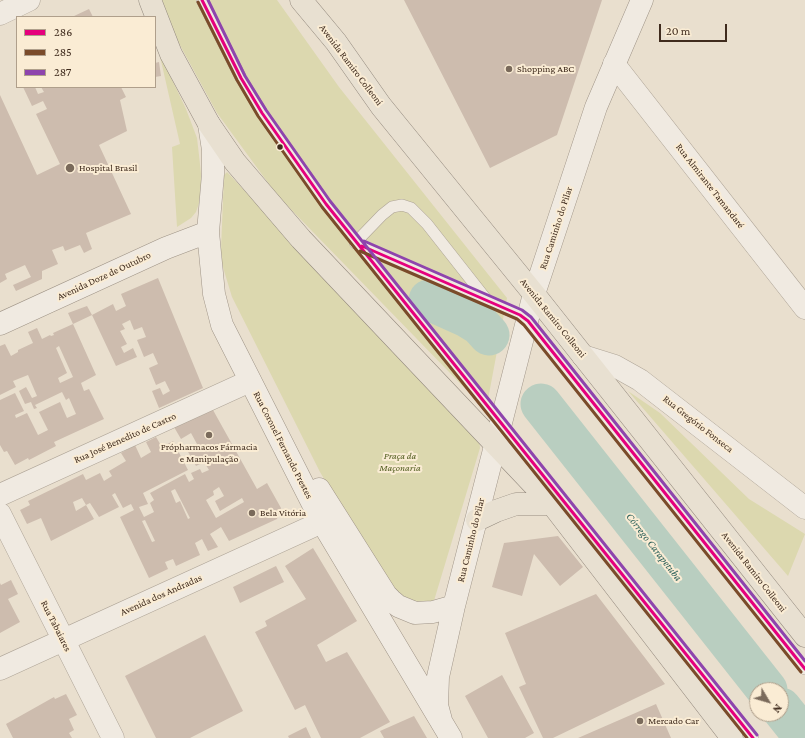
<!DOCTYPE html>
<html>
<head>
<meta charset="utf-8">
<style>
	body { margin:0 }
	#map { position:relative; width:805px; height:738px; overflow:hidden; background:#e9dfce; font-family:"Crimson Pro",serif }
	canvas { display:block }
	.legend { position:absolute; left:16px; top:16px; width:140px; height:72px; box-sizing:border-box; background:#faecd4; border:1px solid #af9f8b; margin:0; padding:5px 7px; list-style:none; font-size:12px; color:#3f2b1d }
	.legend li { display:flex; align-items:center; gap:8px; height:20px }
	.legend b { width:20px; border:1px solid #af9f8b }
	.north { position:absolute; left:749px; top:682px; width:40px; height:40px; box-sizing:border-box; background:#faecd4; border:1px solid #af9f8b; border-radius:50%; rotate:128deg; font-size:11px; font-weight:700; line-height:16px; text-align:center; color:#3f2b1d }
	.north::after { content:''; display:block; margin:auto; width:14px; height:18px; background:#7a6a5b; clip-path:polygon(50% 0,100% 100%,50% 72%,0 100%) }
	.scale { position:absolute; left:659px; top:24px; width:68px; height:18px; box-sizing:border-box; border:2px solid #3f2b1d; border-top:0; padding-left:5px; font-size:12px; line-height:14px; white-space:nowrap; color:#3f2b1d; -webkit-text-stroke:3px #faecd4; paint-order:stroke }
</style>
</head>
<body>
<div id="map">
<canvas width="805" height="738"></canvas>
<ul class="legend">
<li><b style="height:5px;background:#e5007d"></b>286</li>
<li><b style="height:5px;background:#7a4b2a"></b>285</li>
<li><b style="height:5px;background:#8e44ad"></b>287</li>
</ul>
<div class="north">N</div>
<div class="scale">20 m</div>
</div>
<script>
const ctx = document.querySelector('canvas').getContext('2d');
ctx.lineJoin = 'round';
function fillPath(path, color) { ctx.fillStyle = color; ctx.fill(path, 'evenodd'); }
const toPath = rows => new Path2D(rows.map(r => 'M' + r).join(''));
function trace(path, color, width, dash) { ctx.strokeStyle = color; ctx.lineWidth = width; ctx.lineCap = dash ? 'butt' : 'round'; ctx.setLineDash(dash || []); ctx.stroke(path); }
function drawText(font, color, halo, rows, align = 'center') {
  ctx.font = font + ' "Crimson Pro",serif'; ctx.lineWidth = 4; ctx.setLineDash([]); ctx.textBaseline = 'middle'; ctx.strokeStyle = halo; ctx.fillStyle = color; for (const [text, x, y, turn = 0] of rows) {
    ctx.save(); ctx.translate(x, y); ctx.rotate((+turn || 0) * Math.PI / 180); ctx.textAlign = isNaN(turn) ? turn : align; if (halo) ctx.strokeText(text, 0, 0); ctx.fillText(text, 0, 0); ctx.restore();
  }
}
fillPath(toPath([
	[162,0,277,0,339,87,507,298,486,410,277,195,217,113,175,36],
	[159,52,186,109,197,138,199,155,202,183,199,203,196,212,191,218,177,227,172,147,180,144],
	[227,172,479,440,480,448,433,604,424,608,390,590,320,472,232,297,222,264,221,250,224,175],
	[628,391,660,413,749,499,805,534,788,576]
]), '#dcd8af');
trace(toPath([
	[429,300,467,317,480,325,489,335],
	[541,404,767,690],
	[781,708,805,738]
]), '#b9cec0', 41);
fillPath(toPath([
	[404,0,602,0,557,135,490,168],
	[89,9,93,17,72,17],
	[159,62,161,76,155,77,155,63],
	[23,87,35,87,38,94,44,92,41,87,121,87,126,97,120,100,127,131,99,145,131,214,86,233,92,249,84,253,80,245,65,251,63,246,52,250,58,264,42,271,42,279,16,291,13,285,31,277,25,265,5,274,7,279,0,283,0,95,37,175,60,164,36,114,47,109,43,101,32,106],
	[158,278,203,388,159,408,152,391,160,388,163,395,170,391,165,381,156,385,149,368,158,364,153,353,144,357,137,340,146,337,142,327,134,330,130,320,122,324,125,329,120,331,127,344,121,347,124,353,133,348,137,357,116,366,92,315,73,324,68,313,87,306,92,315,113,304,116,311,126,306,121,294],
	[73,324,96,375,81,383,84,391,89,389,104,419,54,442,56,446,29,460,28,458,15,465,7,451,4,452,0,445,0,400,15,393,24,411,15,415,16,418,27,413,38,435,48,430,39,412,60,402,67,418,76,414,69,398,66,400,62,392,35,405,37,408,34,409,31,402,25,404,19,391,26,387,32,398,37,396,28,375,13,381,16,387,0,395,0,346,5,344,11,356,18,352,18,350,33,343,28,332,37,328,42,339,50,335,51,336,54,335,53,333],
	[59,346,73,377,60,383,58,378,67,373,56,348],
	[213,410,257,489,267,483,281,508,277,519,229,541,221,527,210,534,218,547,208,551,202,539,195,543,200,555,176,566,173,559,165,562,168,569,149,578,120,517,134,510,131,504,123,508,115,493,112,495,119,507,99,517,90,503,86,505,82,498,73,502,76,511,86,505,94,519,51,541,41,518,27,524,20,510,30,505,28,501,83,474,86,480,100,473,104,481,112,476,109,471,126,461,121,453,135,445,141,458,151,452,146,442,156,437,162,447,173,441,188,470,143,493,148,504,139,507,144,517,154,512,150,503,154,500,150,493,185,474,189,482,194,479,191,473,200,469,202,473,209,470,204,462,196,466,187,450,197,444,191,433,181,439,174,427],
	[219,487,224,496,215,501,220,511,242,498,244,502,216,518,206,500,214,495,213,491],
	[175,489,190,518,188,519,180,501,176,503,171,491],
	[145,520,155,541,152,542,142,521],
	[558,536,583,567,560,586,534,554,522,596,492,587,504,543],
	[313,548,357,621,317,645,326,662,347,652,390,722,360,738,321,738,305,705,295,710,255,632,267,626,265,621,306,599,285,566],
	[276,566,284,582,240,603,233,587],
	[11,580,18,594,8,599,20,622,0,633,0,583,1,585],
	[596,594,665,684,553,738,543,738,519,687,526,684,505,633],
	[205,635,243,711,190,738,156,738,125,676],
	[502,675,534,733,525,738,488,738,465,696],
	[66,694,77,715,69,719,74,730,69,733,72,738,13,738,6,724,54,697,55,699],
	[656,704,671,738,578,738],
	[414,716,427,738,384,738,380,731],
	[306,727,311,738,289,738,288,736]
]), '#cdbcae');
const lane = toPath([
	[202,0,241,78,262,113,326,204,753,738],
	[355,243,382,215,392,207,402,205,411,208,427,224,486,299],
	[357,244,520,315,528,321,805,669]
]);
const street = toPath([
	[0,14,29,0],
	[614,64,805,308],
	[583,356,615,366,640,380,805,508],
	[0,495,250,381],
	[0,514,113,738],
	[0,669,322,522]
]);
const secondary = toPath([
	[209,124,213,150,213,174,208,232,214,294,222,325,322,522,451,738],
	[0,324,166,248,208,232],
	[319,489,386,595,391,600,398,606,415,613,433,612,454,606],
	[441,720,437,705,438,677,454,606,534,294,596,107,642,0]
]);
const primary = toPath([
	[150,0,171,54,209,124,235,162,301,239,552,504,732,738],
	[301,0,336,42,381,106,534,294,805,636],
	[477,520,496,511,516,504,552,504]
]);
trace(lane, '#aea497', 12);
trace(street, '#aea497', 23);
trace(secondary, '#9e9386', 23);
trace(primary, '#93897e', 23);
trace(lane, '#f0eae1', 11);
trace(street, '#f0eae1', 22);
trace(secondary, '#f0eae1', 22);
trace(primary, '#e8e0d1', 22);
trace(toPath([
	[202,0,241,78,262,113,326,204,753,738],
	[362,246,520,315,528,321,805,669]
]), '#e5007d', 3);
trace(toPath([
	[198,2,237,80,258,116,322,207,747,738],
	[360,251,517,319,524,325,801,672]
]), '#7a4b2a', 3);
trace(toPath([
	[208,0,245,76,266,110,330,201,757,735],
	[364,241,522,310,531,317,805,661]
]), '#8e44ad', 3);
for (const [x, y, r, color] of [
	[509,69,4,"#7a6a5b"],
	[280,147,3.5,"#3f2b1d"],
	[70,168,5,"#7a6a5b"],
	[209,435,4,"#7a6a5b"],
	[252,513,4,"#7a6a5b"],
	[640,721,4,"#7a6a5b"]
]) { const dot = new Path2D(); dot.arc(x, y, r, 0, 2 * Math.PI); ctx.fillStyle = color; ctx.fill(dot); trace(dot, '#faecd4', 1.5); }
drawText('10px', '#3f2b1d', '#faecd4', [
	["Avenida Ramiro Colleoni",351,65,53],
	["Rua Almirante Tamandaré",710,186,52],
	["Rua Caminho do Pilar",556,228,-72],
	["Avenida Doze de Outubro",104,276,-25],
	["Avenida Ramiro Colleoni",553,318,51],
	["Rua Gregório Fonseca",698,424,38],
	["Rua José Benedito de Castro",125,438,-24],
	["Rua Coronel Fernando Prestes",283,445,63],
	["Rua Caminho do Pilar",471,540,-76],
	["Avenida Ramiro Colleoni",754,572,52],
	["Avenida dos Andradas",161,595,-24],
	["Rua Tabaiares",56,626,63]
]);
drawText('10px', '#3f2b1d', '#faecd4', [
	["Shopping ABC",517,69],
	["Hospital Brasil",79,168],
	["Própharmacos Fármacia",209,447,"center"],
	["e Manipulação",209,459,"center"],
	["Bela Vitória",260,513],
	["Mercado Car",648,721]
], 'left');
drawText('italic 10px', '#535e21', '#faecd4', [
	["Praça da",400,456],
	["Maçonaria",400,468]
]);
drawText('italic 11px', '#2a6059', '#faecd4', [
	["Córrego Carapetuba",654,547,52]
]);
</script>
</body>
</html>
